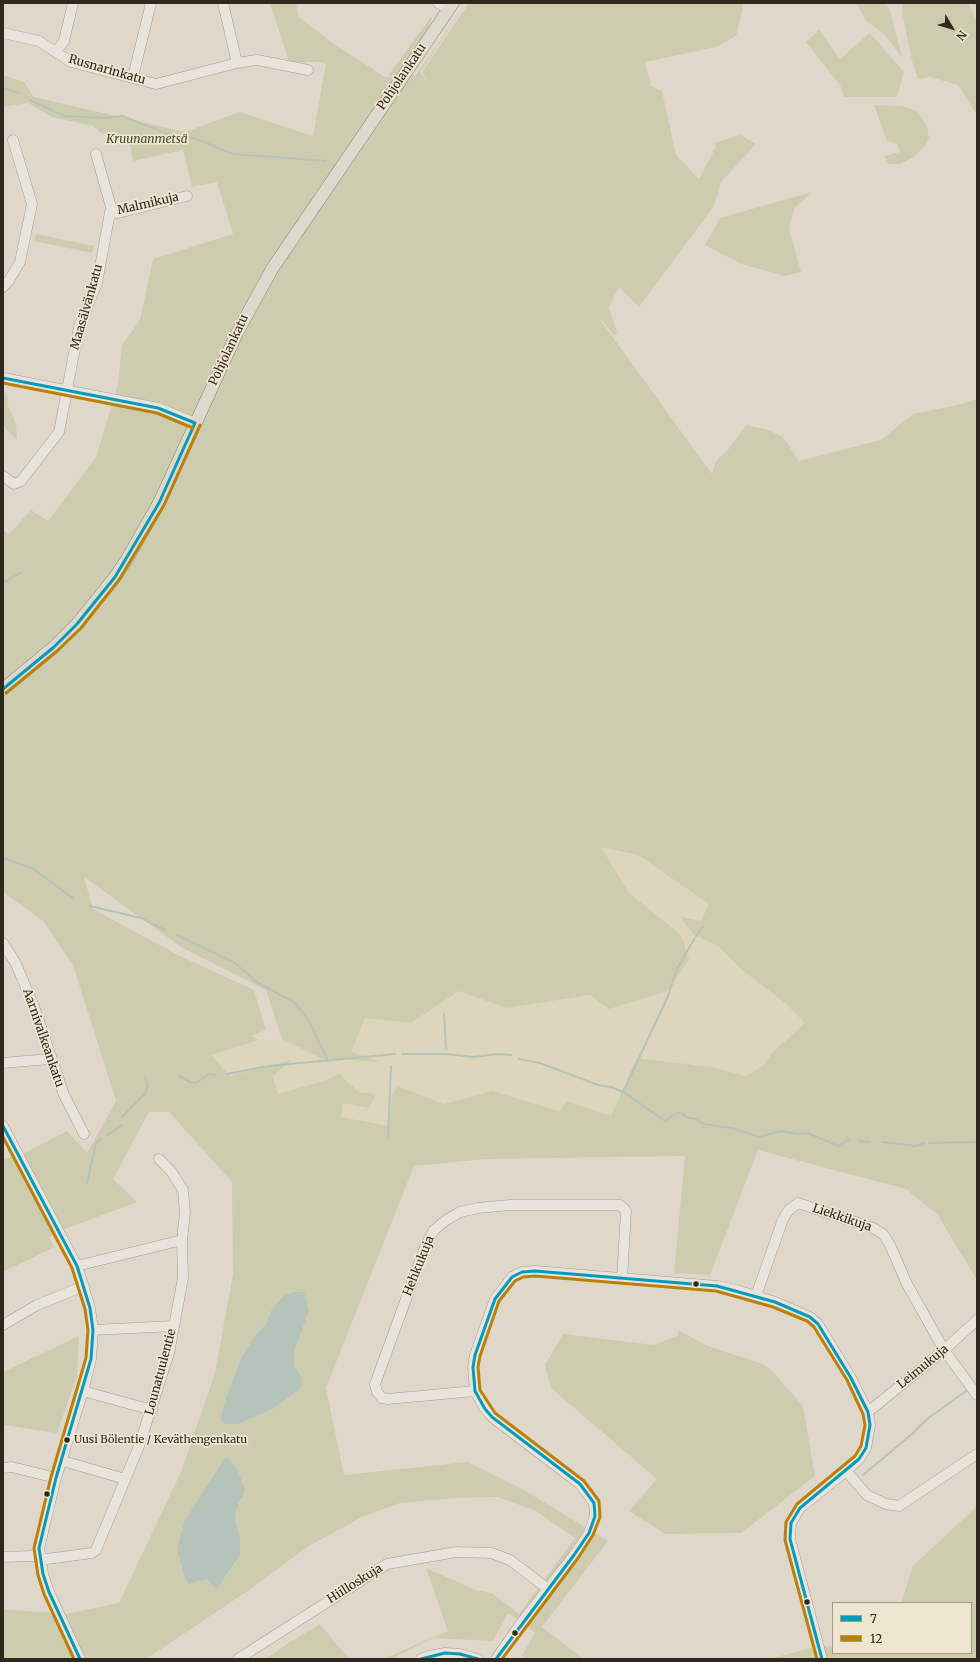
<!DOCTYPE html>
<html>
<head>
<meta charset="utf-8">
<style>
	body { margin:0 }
	#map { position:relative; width:980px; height:1662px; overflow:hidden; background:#dfd8ca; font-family:Merriweather,serif }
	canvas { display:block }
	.frame { position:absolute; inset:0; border:4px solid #30271e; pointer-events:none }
	.legend { position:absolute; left:832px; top:1602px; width:140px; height:52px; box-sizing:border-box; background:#efe6d1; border:1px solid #a39a89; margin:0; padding:5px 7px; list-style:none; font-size:12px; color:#30271e }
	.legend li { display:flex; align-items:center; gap:8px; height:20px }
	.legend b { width:20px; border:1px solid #a39a89 }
	.north { position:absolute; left:932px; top:8px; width:40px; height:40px; -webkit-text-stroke:3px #efe6d1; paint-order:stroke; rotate:128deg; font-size:11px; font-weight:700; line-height:16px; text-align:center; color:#30271e }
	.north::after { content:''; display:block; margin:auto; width:14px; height:18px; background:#30271e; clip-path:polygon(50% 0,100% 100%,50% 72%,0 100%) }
</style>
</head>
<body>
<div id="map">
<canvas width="980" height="1662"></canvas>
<div class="frame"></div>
<ul class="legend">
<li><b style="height:5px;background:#059cbc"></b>7</li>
<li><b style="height:5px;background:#bb8009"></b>12</li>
</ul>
<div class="north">N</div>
</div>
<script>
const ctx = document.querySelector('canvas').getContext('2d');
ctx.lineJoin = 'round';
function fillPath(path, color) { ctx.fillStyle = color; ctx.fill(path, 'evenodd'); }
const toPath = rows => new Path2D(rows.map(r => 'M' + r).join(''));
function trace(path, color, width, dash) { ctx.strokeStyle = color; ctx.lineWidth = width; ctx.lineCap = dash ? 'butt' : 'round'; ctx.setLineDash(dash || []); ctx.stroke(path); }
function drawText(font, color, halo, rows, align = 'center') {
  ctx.font = font + ' Merriweather,serif'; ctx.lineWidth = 3.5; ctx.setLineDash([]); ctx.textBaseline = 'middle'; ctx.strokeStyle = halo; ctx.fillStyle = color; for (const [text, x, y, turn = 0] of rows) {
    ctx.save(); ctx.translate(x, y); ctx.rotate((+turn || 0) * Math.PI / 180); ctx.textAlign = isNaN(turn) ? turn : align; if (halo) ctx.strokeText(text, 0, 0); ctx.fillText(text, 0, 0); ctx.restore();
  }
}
fillPath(toPath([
	[600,846,638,855,709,904,701,921,680,918,694,935,718,946,742,970,785,1003,806,1023,772,1053,763,1066,746,1076,713,1067,657,1059,612,1116,568,1101,559,1112,492,1091,444,1104,398,1086,392,1094,389,1126,341,1117,343,1103,369,1108,375,1094,359,1092,339,1074,324,1081,278,1094,273,1076,291,1061,230,1076,211,1055,259,1040,282,1039,320,1058,380,1061,351,1052,365,1017,411,1023,460,991,506,1008,590,995,609,1009,689,959,681,936,629,893]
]), '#ddd6bc');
fillPath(toPath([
	[270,3,296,3,299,17,330,41,385,77,416,75,467,3,420,72,429,83,422,72,469,3,744,3,736,36,716,47,645,62,651,86,662,91,676,155,699,179,716,147,714,143,740,135,756,144,721,182,714,206,639,307,619,287,609,307,617,333,614,336,602,320,601,321,712,474,716,461,728,450,746,425,769,430,783,437,799,461,881,440,913,414,958,405,977,399,977,1280,937,1214,906,1189,758,1150,710,1275,674,1273,685,1156,486,1159,414,1166,326,1388,344,1475,468,1462,524,1490,608,1541,542,1627,584,1659,529,1659,522,1656,535,1632,508,1613,493,1641,433,1638,391,1659,383,1659,448,1631,426,1568,476,1590,492,1593,519,1614,575,1538,536,1511,498,1497,454,1498,400,1503,362,1517,309,1546,249,1590,146,1659,7,1659,3,1656,3,1609,66,1614,119,1603,181,1472,215,1373,233,1274,232,1182,169,1112,149,1112,113,1179,137,1202,62,1230,49,1237,54,1247,3,1272,3,1159,23,1154,67,1131,87,1153,116,1101,73,965,43,921,3,892,3,530,9,534,31,510,48,521,96,457,118,384,122,345,140,320,153,259,233,234,217,182,192,187,183,150,133,161,129,140,101,133,93,126,52,117,28,103,3,107,3,75,24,82,34,97,185,132,240,112,313,136,328,52,325,64,319,62,289,62],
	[601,847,638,855,709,904,701,921,680,917,694,935,718,946,742,970,785,1003,805,1023,772,1053,763,1066,746,1076,713,1067,637,1058,611,1116,567,1101,559,1111,492,1091,444,1104,398,1086,392,1094,389,1126,341,1117,343,1103,369,1108,376,1094,359,1092,339,1074,324,1081,278,1094,273,1076,292,1060,230,1076,211,1055,259,1040,251,1036,266,1030,254,990,180,956,93,909,84,877,181,947,266,990,282,1039,320,1058,382,1062,351,1052,365,1018,411,1023,459,991,506,1008,590,995,609,1009,668,991,689,959,681,935,629,893],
	[309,1311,294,1352,294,1365,301,1376,298,1391,273,1409,238,1424,224,1404,241,1358,256,1334,266,1324],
	[242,1498,236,1511,235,1521,240,1536,240,1555,229,1572,217,1588,213,1587,207,1579,189,1584,185,1520,195,1505],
	[856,3,886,3,890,11,902,57,884,34,866,21],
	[903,3,968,3,977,22,977,115,958,85,930,77,918,79,912,61,902,11],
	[431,17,432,20,426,32,398,75,388,76],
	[819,30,840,59,870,33,904,72,897,97,844,97,840,85,806,42],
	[874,105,904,106,918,112,927,126,929,138,925,146,914,157,900,164,888,164,885,156,900,152,897,143,887,141],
	[812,192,794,209,789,229,801,272,785,276,741,264,705,245,720,218],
	[36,234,94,246,92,253,34,241],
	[3,390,7,394,8,406,16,424,17,439,10,434,3,425],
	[678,1330,708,1346,763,1364,771,1370,803,1406,815,1476,741,1533,665,1534,629,1511,657,1479,551,1388,545,1365,563,1334,654,1345,679,1335],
	[79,1336,77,1376,57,1433,3,1425,3,1372],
	[977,1506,977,1659,769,1659,814,1647,833,1646,833,1653,971,1653,971,1603,901,1603,913,1566],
	[320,1624,349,1659,266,1659,290,1642]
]), '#cdccae');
fillPath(toPath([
	[293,1292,304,1292,309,1311,294,1352,294,1365,301,1376,302,1385,298,1391,273,1409,238,1424,225,1424,221,1419,224,1404,241,1358,256,1334,266,1324,272,1309,284,1296],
	[225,1458,230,1460,237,1469,245,1489,236,1511,235,1521,240,1536,240,1555,217,1589,213,1587,207,1579,189,1584,185,1578,177,1549,185,1520]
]), '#b6c3bb');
trace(toPath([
	[3,88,19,93],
	[30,100,64,116,105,118,122,116,171,135,194,138,233,154,326,161],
	[3,583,20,573],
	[3,858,32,868,73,898],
	[90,906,141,918,165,930],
	[177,935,235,963,255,981,295,1003,308,1019,328,1061],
	[444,1014,446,1048],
	[402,1054,446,1054,474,1057,498,1054,511,1055],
	[519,1059,540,1063,598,1085,611,1087,625,1093,665,1121,677,1113,682,1113,687,1118,693,1118,704,1124,736,1129,759,1137,781,1131,798,1134,808,1133,838,1146,849,1139],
	[227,1074,269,1066,395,1054],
	[179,1076,190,1082,196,1083,209,1074,216,1075],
	[623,1092,668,996,677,969,693,941,703,926],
	[122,1117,145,1094,148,1085,145,1077],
	[107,1135,122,1125],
	[388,1138,391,1066],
	[859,1141,870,1142],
	[882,1142,916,1146,924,1143],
	[929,1143,977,1142],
	[87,1183,96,1143,101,1139],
	[863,1475,912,1434,927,1419,969,1389]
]), '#b6c3bb', 2);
const minor = toPath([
	[223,3,237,63],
	[438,3,448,9],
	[3,33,39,41,71,62,156,84,237,63,257,60,308,70],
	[56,52,64,41,73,3],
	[133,77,151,3],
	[110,212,118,213,187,196],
	[3,287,8,282,20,262,32,204,13,140],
	[3,378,158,408,195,423],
	[3,476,14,484,21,481,59,432,79,327,97,283,111,207,96,154],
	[3,943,16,964,35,1009,64,1095,84,1134],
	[3,1063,50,1059],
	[3,1126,77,1266,90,1308,93,1330,91,1359,83,1391,56,1478,39,1548,43,1574,49,1592,80,1659],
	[77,1266,182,1240],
	[756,1296,783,1219,789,1210,798,1203,873,1228,883,1234,890,1245,907,1284,944,1350,977,1395],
	[3,1325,37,1305,84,1286],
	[93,1330,174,1326],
	[83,1391,152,1410],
	[475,1391,388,1399,382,1398,377,1392,375,1384,425,1247,434,1230,445,1221,460,1212,478,1208,510,1205,620,1205,626,1211,622,1279],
	[868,1412,944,1350,977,1320],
	[63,1461,125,1479],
	[3,1468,12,1467,56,1478],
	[846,1471,867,1495,886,1504,899,1506,977,1454],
	[3,1557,32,1556,47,1559,92,1553,96,1550,139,1446,169,1353,183,1278,182,1240,185,1213,183,1190,171,1171,159,1159],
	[238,1659,387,1564,456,1552,491,1553,510,1560,548,1589],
	[421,1659,429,1656,445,1653,460,1654,478,1659],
	[496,1659,519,1626,574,1555,589,1533,595,1516,594,1503,580,1484,492,1417,485,1409,475,1391,473,1367,475,1355,495,1299,512,1277,522,1272,535,1271,717,1286,740,1291,775,1302,810,1317,818,1324,851,1378,868,1412,870,1425,866,1448,859,1459,846,1471,800,1508,791,1523,790,1539,822,1659]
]);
const major = toPath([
	[3,689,54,647,77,624,115,577,127,559,159,503,237,333,272,269,453,3]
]);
trace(minor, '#a49d94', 11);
trace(major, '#89837a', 13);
trace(minor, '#e8e4db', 10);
trace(major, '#ded9cd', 12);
trace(toPath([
	[3,378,158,408,195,423],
	[3,689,54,647,77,624,115,577,159,503,195,423],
	[3,1126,77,1266,90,1308,93,1330,91,1359,56,1478,39,1548,43,1574,49,1592,80,1659],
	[421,1659,445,1653,460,1654,478,1659],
	[496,1659,574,1555,589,1533,595,1516,594,1503,580,1484,492,1417,485,1409,475,1391,473,1367,475,1355,495,1299,512,1277,522,1272,535,1271,717,1286,775,1302,810,1317,818,1324,851,1378,868,1412,870,1425,866,1448,859,1459,800,1508,791,1523,790,1539,822,1659]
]), '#059cbc', 3);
trace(toPath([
	[3,383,157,413,193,428],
	[6,693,57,651,81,628,119,580,164,505,200,425],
	[3,1137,72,1268,85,1309,88,1330,86,1358,51,1477,34,1548,38,1575,44,1594,74,1659],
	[502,1659,578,1558,593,1535,600,1517,599,1501,584,1481,495,1413,480,1390,478,1367,480,1356,499,1301,515,1281,523,1277,535,1276,716,1291,773,1307,807,1321,814,1327,847,1380,863,1414,865,1425,861,1446,855,1456,797,1504,786,1522,785,1540,817,1659]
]), '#bb8009', 3);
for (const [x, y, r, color] of [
	[696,1284,3.5,"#30271e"],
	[67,1440,3.5,"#30271e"],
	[47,1494,3.5,"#30271e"],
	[807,1602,3.5,"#30271e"],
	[515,1633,3.5,"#30271e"]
]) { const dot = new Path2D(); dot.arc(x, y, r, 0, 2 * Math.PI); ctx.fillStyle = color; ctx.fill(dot); trace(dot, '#efe6d1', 1.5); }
drawText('11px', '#30271e', '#efe6d1', [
	["Uusi Bölentie / Keväthengenkatu",74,1440]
], 'left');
drawText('12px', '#30271e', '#efe6d1', [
	["Rusnarinkatu",107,70,16],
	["Pohjolankatu",402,77,-56],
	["Malmikuja",148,204,-13],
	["Maasälvänkatu",87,307,-74],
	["Pohjolankatu",229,350,-65],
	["Aarnivalkeankatu",43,1038,71],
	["Liekkikuja",842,1218,19],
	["Hehkukuja",419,1266,-68],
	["Leimukuja",923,1367,-39],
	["Lounatuulentie",161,1372,-75],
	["Hiilloskuja",355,1584,-32]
]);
drawText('italic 12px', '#414a27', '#efe6d1', [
	["Kruunanmetsä",147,140]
]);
</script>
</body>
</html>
